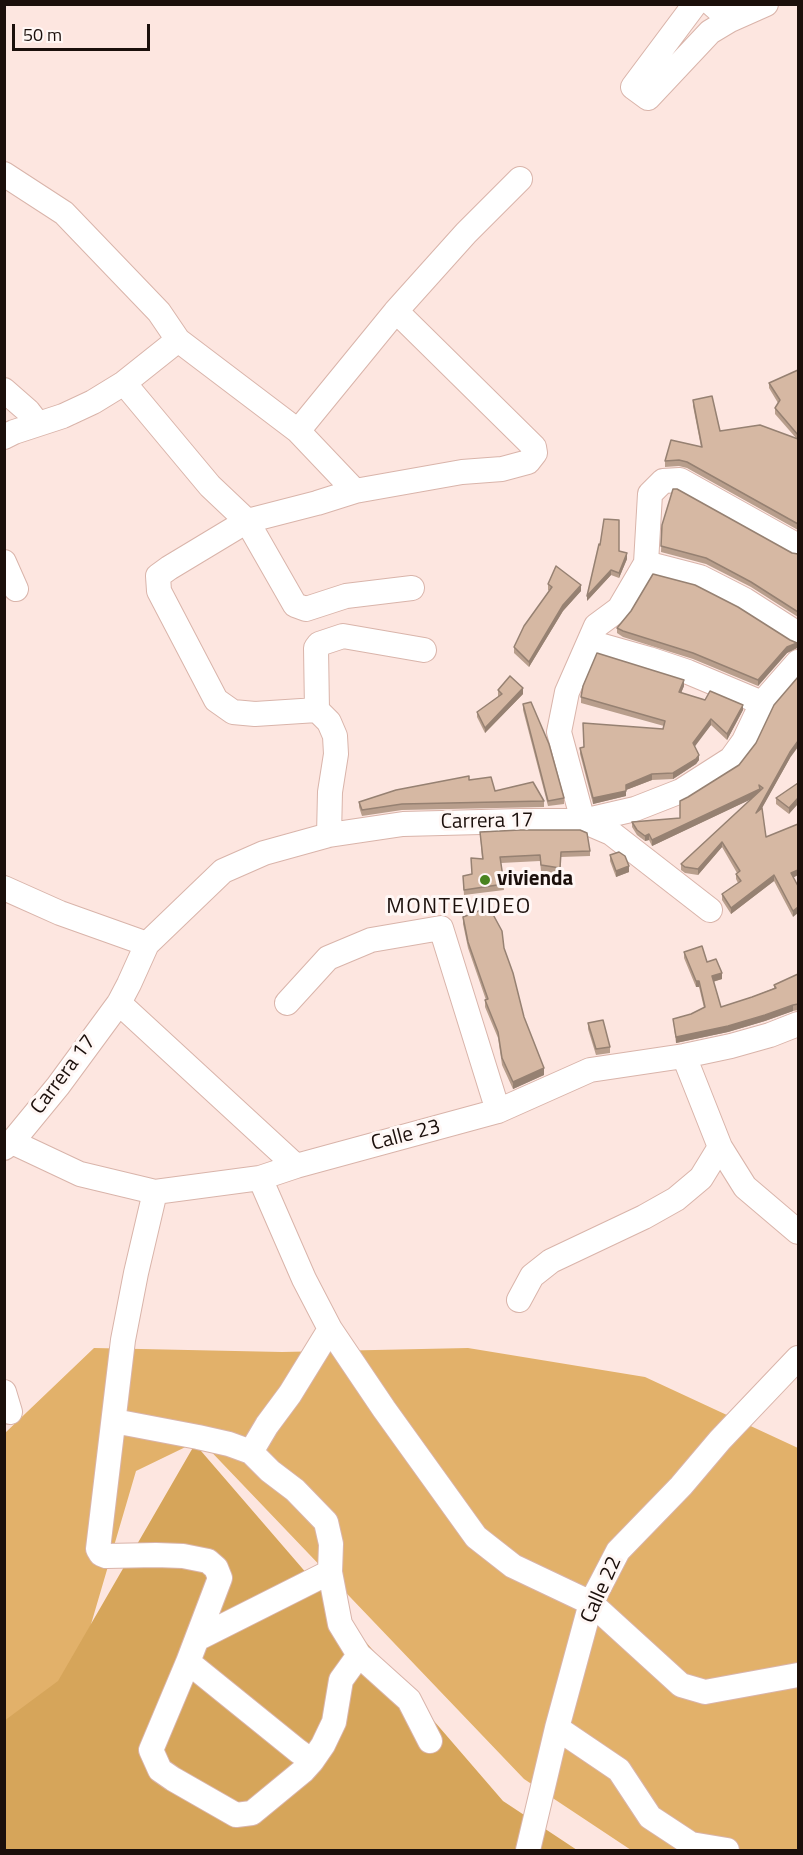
<!DOCTYPE html>
<html>
<head>
<meta charset="utf-8">
<style>
	body { margin:0 }
	#map { position:relative; width:803px; height:1855px; overflow:hidden; background:#fde6e0; font-family:"Titillium Web",sans-serif }
	canvas { display:block }
	.frame { position:absolute; inset:0; border:6px solid #1b0f0b; pointer-events:none }
	.scale { position:absolute; left:12px; top:24px; width:138px; height:27px; box-sizing:border-box; border:3px solid #1b0f0b; border-top:0; padding-left:8px; font-size:18px; line-height:21px; white-space:nowrap; color:#1b0f0b; -webkit-text-stroke:4px #fff7f5; paint-order:stroke }
</style>
</head>
<body>
<div id="map">
<canvas width="803" height="1855"></canvas>
<div class="frame"></div>
<div class="scale">50 m</div>
</div>
<script>
const ctx = document.querySelector('canvas').getContext('2d');
ctx.lineJoin = 'round';
function fillPath(path, color) { ctx.fillStyle = color; ctx.fill(path, 'evenodd'); }
const toPath = rows => new Path2D(rows.map(r => 'M' + r).join(''));
function trace(path, color, width, dash) { ctx.strokeStyle = color; ctx.lineWidth = width; ctx.lineCap = dash ? 'butt' : 'round'; ctx.setLineDash(dash || []); ctx.stroke(path); }
function drawText(font, color, halo, rows, align = 'center') {
  ctx.font = font + ' "Titillium Web",sans-serif'; ctx.lineWidth = 6; ctx.setLineDash([]); ctx.textBaseline = 'middle'; ctx.strokeStyle = halo; ctx.fillStyle = color; for (const [text, x, y, turn = 0] of rows) {
    ctx.save(); ctx.translate(x, y); ctx.rotate((+turn || 0) * Math.PI / 180); ctx.textAlign = isNaN(turn) ? turn : align; if (halo) ctx.strokeText(text, 0, 0); ctx.fillText(text, 0, 0); ctx.restore();
  }
}
fillPath(toPath([
	[94,1348,282,1352,468,1348,645,1377,798,1448,798,1850,631,1850,524,1779,200,1440,136,1471,67,1706,5,1767,5,1433]
]), '#e2b16a');
fillPath(toPath([
	[195,1444,503,1801,577,1850,5,1850,4,1721,58,1681]
]), '#d6a55a');
const minor = toPath([
	[695,4,633,87,648,98,710,32,730,20,766,4],
	[712,4,730,20],
	[4,174,64,213,159,312,178,340,298,431,355,491],
	[124,383,210,486,247,521,295,605,306,609,346,596,412,588],
	[4,390,28,411,38,424],
	[298,431,396,311,466,233,520,179],
	[4,437,14,432,63,416,93,402,124,383,178,340],
	[4,562,16,589],
	[646,563,700,577,745,600,798,634],
	[589,642,649,659,688,672,762,703],
	[317,710,255,714,233,712,216,700,159,591,158,576,169,568,247,521,317,503,355,491,462,472,502,469,528,462,535,453,534,447,396,311],
	[329,835,330,792,336,754,335,736,329,722,317,710,316,648,319,644,343,636,424,650],
	[4,888,60,913,147,944],
	[710,910,611,833,583,821,559,732,567,692,596,626,619,609,646,563,650,494,663,481,680,480,798,546],
	[119,1003,296,1166],
	[287,1003,328,958,371,940,441,928,498,1111],
	[684,1056,720,1147,745,1187,798,1232],
	[12,1142,80,1174,155,1192,260,1178,296,1166,498,1111,590,1070,684,1056,731,1046,770,1035,798,1024],
	[4,1148,12,1142,58,1086,119,1003,129,984,147,944,223,871,264,853,329,835,403,824,520,821,583,821,635,809,681,791,731,759,744,741,762,703,798,662],
	[260,1178,304,1279,330,1329,384,1409,476,1537,513,1566,591,1603,681,1685,705,1692,798,1675],
	[155,1192,136,1273,123,1340,98,1549,101,1554,106,1556,156,1555,183,1556,208,1561,216,1568,220,1578,188,1662,151,1750,160,1770,173,1779,236,1815,252,1813,303,1771,312,1761,298,1751,188,1662],
	[519,1300,532,1276,551,1261,644,1217,676,1199,701,1178,720,1147],
	[4,1392,10,1412],
	[114,1421,198,1437,229,1444,251,1452,270,1471,295,1490,326,1522,331,1544,330,1572,340,1624,359,1655,409,1700,430,1741],
	[251,1452,267,1425,290,1394,330,1329],
	[197,1639,330,1572],
	[557,1728,619,1770,650,1817,691,1844,727,1850],
	[312,1761,323,1745,334,1722,341,1680,359,1655],
	[528,1850,557,1728,591,1603,618,1551,681,1486,720,1440,798,1358]
]);
trace(minor, '#d9b4aa', 26);
trace(minor, '#fff', 24);
fillPath(toPath([
	[798,370,798,530,687,468,679,466,665,467,665,461,701,447,693,406,693,400,720,431,796,438,775,414,775,408,778,403,769,388,769,383],
	[662,525,798,554,798,617,751,587,706,564,661,552],
	[619,551,627,559,619,578,611,575,587,601],
	[548,584,581,591,563,611,529,667,514,653,514,647,549,591,548,590],
	[617,628,797,648,787,653,758,686,693,659,623,637,617,633],
	[684,686,681,693,743,710,727,740,711,725,694,746,699,760,696,764,673,779,652,780,626,790,626,796,593,804,580,754,580,748,663,729,664,726,581,703,581,697],
	[498,690,523,694,485,733,477,717,477,712,499,696,498,696],
	[523,704,564,798,564,804,548,806,523,710],
	[756,743,790,758,761,809,766,837,793,878,793,917,774,881,731,914,722,900,722,894,738,883,736,879,736,874,737,873,722,847,698,875,685,873,681,870,681,864,751,799,652,846,649,840,645,841,637,835,632,827,632,822,680,818,688,797,739,765],
	[469,780,495,791,544,801,544,807,402,810,362,816,359,807,359,802],
	[798,783,789,814,776,804,776,798],
	[480,832,590,851,590,856,561,857,560,874,541,871,540,861,501,863,504,890,464,895,463,881,472,874,482,859],
	[610,855,629,872,616,877,610,861],
	[463,917,504,948,524,1017,544,1075,513,1089,502,1065,498,1038,485,1007,485,1000,486,1000,468,948,463,924],
	[684,952,707,962,722,979,713,982,721,1007,752,997,774,988,774,985,798,974,798,1010,793,1011,765,1021,728,1032,676,1043,673,1019,691,1014,704,1008,699,987,696,987,684,958],
	[588,1023,610,1047,610,1053,596,1055,588,1029]
]), '#b89e8c');
fillPath(toPath([
	[627,553,627,559,619,578,619,573],
	[611,570,611,575,587,601,587,596],
	[581,585,581,591,563,611,529,667,529,662,563,605],
	[797,643,797,648,787,653,758,686,758,680,787,647],
	[684,680,684,686,679,698,679,692],
	[523,688,523,694,485,733,485,728],
	[743,705,743,710,727,740,727,734],
	[711,719,711,725,693,749,693,743],
	[798,741,798,747,790,758,756,819,756,813,790,752],
	[699,755,699,760,696,764,673,779,673,773],
	[652,774,652,780,626,790,626,785],
	[760,789,760,795,652,846,652,840],
	[626,791,626,796,593,804,593,798],
	[798,798,798,804,789,814,789,808],
	[649,834,649,840,645,841,645,836],
	[722,842,722,847,698,875,698,869],
	[629,866,629,872,616,877,616,871],
	[798,870,798,875,791,879,791,873],
	[774,875,774,881,731,914,731,908],
	[798,907,798,913,793,917,793,911],
	[722,973,722,979,712,982,712,976],
	[696,981,699,981,699,987,696,987],
	[793,1005,793,1011,765,1021,728,1032,676,1043,676,1037],
	[544,1068,544,1075,513,1089,513,1082]
]), '#968172');
const building = toPath([
	[798,370,798,435,775,408,780,400,769,383,798,370],
	[712,396,720,431,760,425,798,439,798,524,687,462,679,460,665,461,671,440,702,447,693,400,712,396],
	[673,489,677,489,792,553,798,554,798,612,751,582,706,558,661,546,662,525,673,489],
	[604,519,619,520,619,551,627,553,619,573,611,570,587,596,599,544,600,545,604,519],
	[556,566,581,585,563,605,529,662,514,647,524,626,552,587,548,584,556,566],
	[653,574,695,585,738,607,790,640,797,643,787,647,758,680,693,653,623,631,617,628,631,611,653,574],
	[597,653,684,680,679,692,705,700,710,691,743,705,727,734,711,719,693,743,699,755,696,759,673,773,652,774,626,785,626,791,593,798,580,748,584,747,583,723,663,729,665,721,581,697,583,686,597,653],
	[510,676,523,688,485,728,477,712,502,694,498,690,510,676],
	[798,677,798,741,790,752,756,813,762,808,766,837,798,824,798,870,791,873,798,886,798,907,793,911,774,875,731,908,722,894,741,881,736,874,740,871,722,842,698,869,685,867,681,864,763,788,759,785,760,789,652,840,649,834,645,836,637,830,632,822,680,818,680,801,688,797,739,765,756,743,774,705,798,677],
	[531,702,549,744,564,798,548,801,523,704,531,702],
	[469,776,469,780,491,777,495,791,533,782,544,801,402,804,362,810,359,802,396,790,469,776],
	[798,783,798,798,789,808,776,798,798,783],
	[520,830,580,830,587,833,590,851,561,852,560,868,541,865,540,855,500,857,504,884,464,890,463,876,472,874,471,858,483,859,480,832,520,830],
	[619,852,625,856,629,866,616,871,610,855,619,852],
	[489,907,502,931,504,948,513,973,524,1017,544,1068,513,1082,502,1058,498,1032,485,1000,488,999,468,942,463,917,489,907],
	[702,946,707,962,716,959,722,973,712,976,721,1007,752,997,776,988,774,985,798,974,798,1004,793,1005,765,1015,728,1026,676,1037,673,1019,691,1014,705,1007,699,981,696,981,684,952,702,946],
	[603,1020,610,1047,596,1049,588,1023,603,1020]
]);
fillPath(building, '#d6b8a3');
trace(building, '#968172', 1.5);
for (const [x, y, r, color] of [
	[485,880,6,"#49831f"]
]) { const dot = new Path2D(); dot.arc(x, y, r, 0, 2 * Math.PI); ctx.fillStyle = color; ctx.fill(dot); trace(dot, '#fff7f5', 2); }
drawText('21px', '#1b0f0b', '#fff7f5', [
	["Carrera 17",487,822,-1],
	["Carrera 17",64,1075,-53],
	["Calle 23",406,1136,-15],
	["Calle 22",602,1590,-66]
]);
drawText('bold 21px', '#1b0f0b', '#fff7f5', [
	["vivienda",497,880]
], 'left');
ctx.letterSpacing = '1.5px';
drawText('22px', '#1b0f0b', '#fff7f5', [
	["MONTEVIDEO",459,908]
]);
ctx.letterSpacing = '0px';
</script>
</body>
</html>
